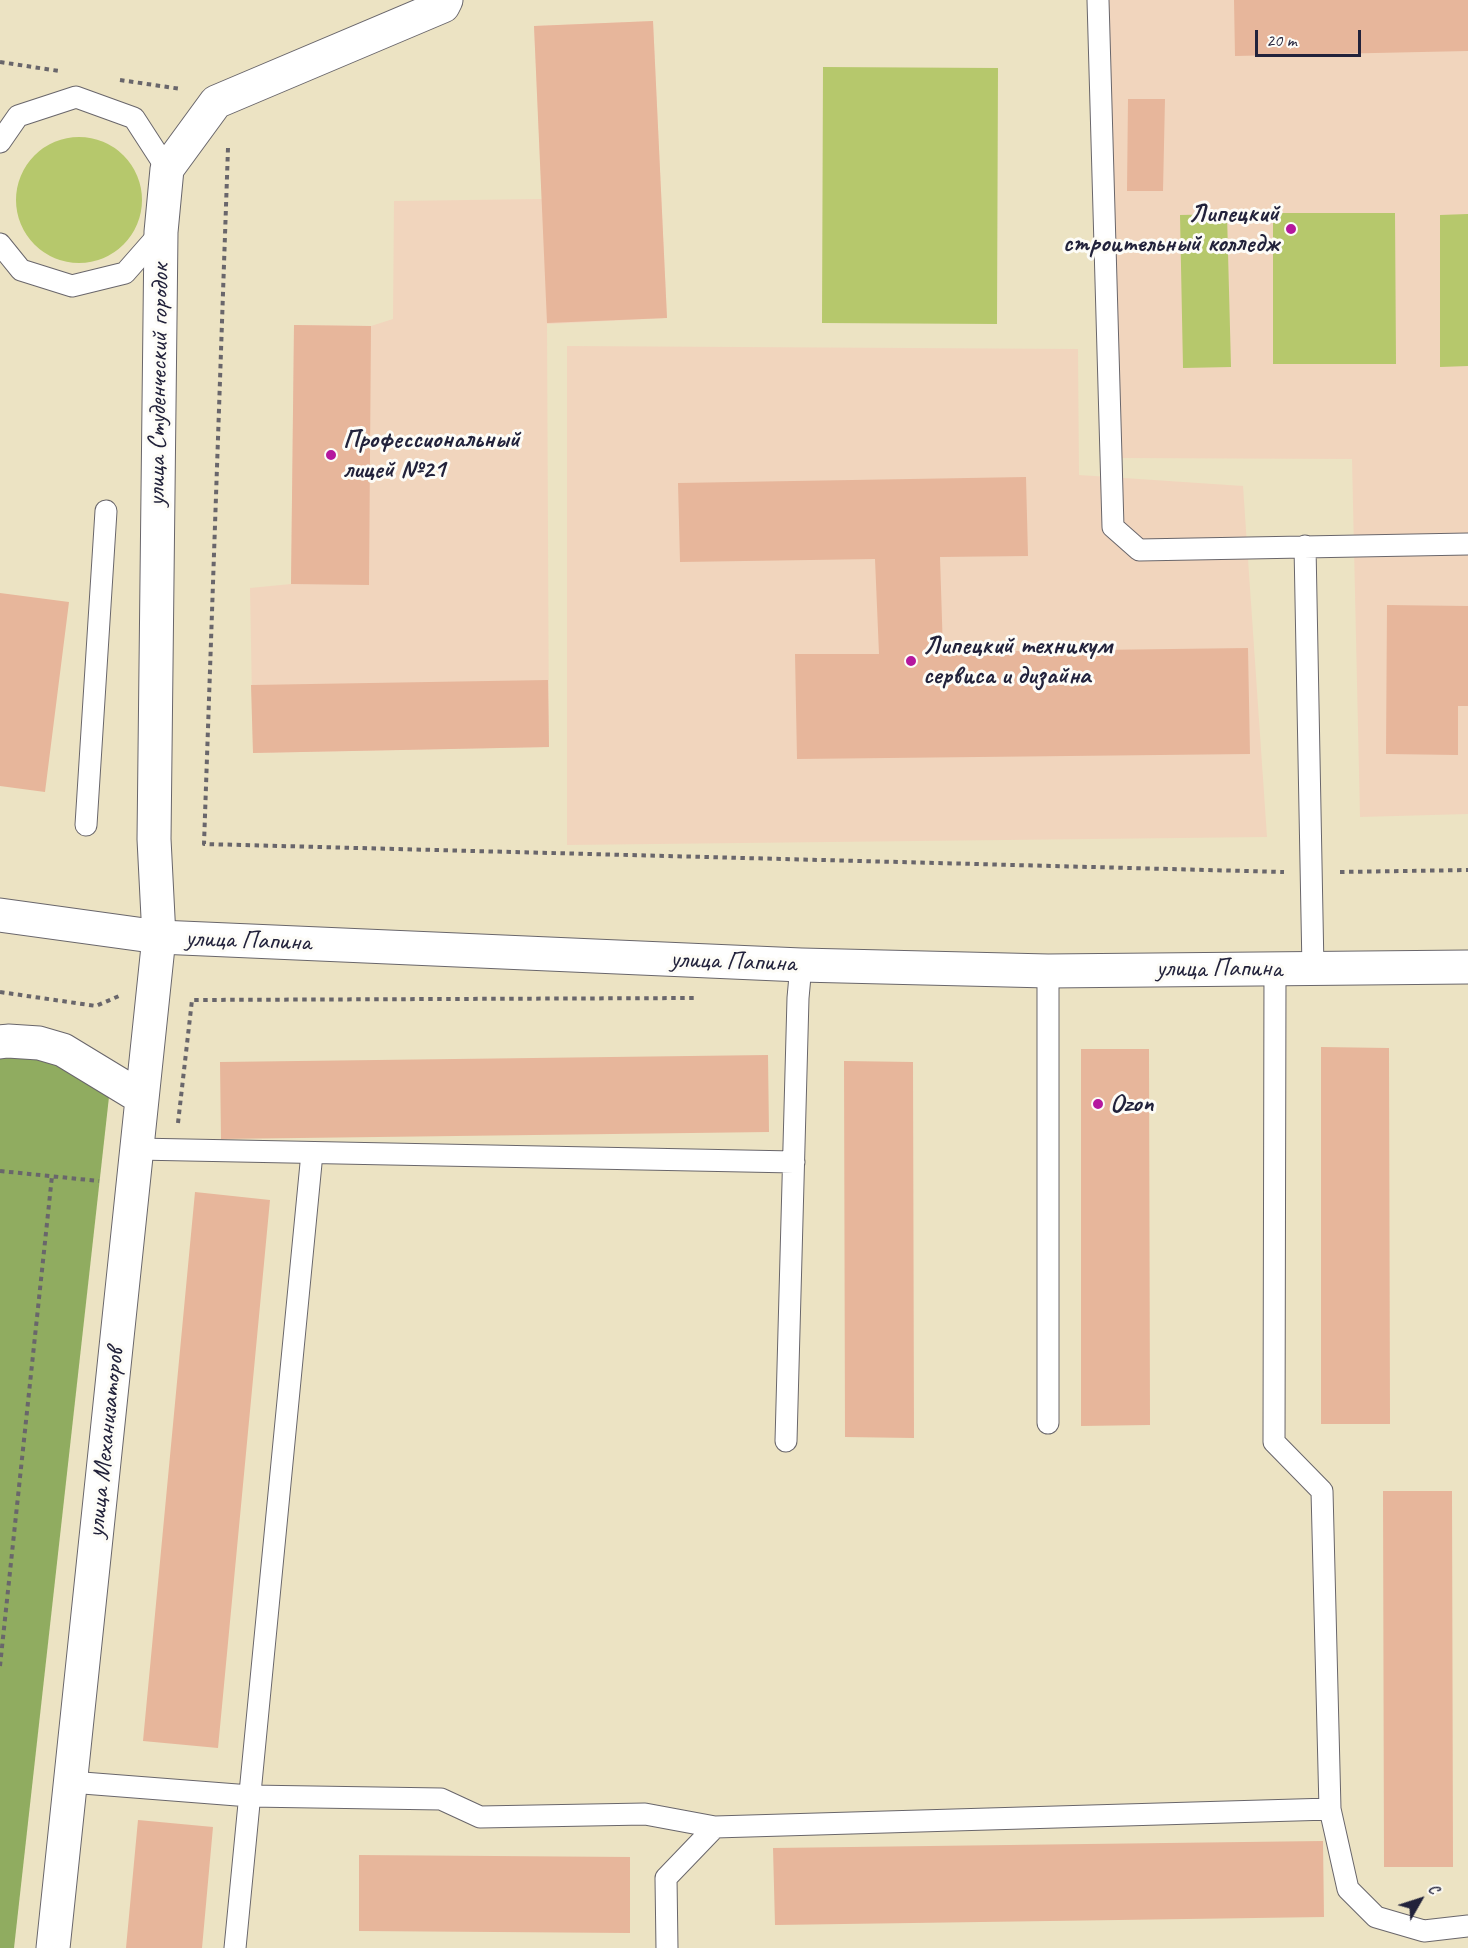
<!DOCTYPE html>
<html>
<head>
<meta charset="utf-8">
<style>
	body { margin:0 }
	#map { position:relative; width:1468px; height:1948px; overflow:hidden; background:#ece3c3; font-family:Caveat,sans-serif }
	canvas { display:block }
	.north { position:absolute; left:1390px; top:1870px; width:60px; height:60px; -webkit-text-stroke:4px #fdfcf7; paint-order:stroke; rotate:51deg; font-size:16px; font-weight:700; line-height:24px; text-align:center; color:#22223b }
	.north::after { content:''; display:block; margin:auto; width:21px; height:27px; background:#22223b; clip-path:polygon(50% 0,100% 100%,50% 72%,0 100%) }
	.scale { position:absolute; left:1255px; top:30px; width:106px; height:27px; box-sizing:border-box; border:3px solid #22223b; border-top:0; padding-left:8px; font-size:18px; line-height:21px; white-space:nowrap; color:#22223b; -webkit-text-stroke:4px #fdfcf7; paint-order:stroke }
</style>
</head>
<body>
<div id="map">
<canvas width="1468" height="1948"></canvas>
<div class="north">С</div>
<div class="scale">20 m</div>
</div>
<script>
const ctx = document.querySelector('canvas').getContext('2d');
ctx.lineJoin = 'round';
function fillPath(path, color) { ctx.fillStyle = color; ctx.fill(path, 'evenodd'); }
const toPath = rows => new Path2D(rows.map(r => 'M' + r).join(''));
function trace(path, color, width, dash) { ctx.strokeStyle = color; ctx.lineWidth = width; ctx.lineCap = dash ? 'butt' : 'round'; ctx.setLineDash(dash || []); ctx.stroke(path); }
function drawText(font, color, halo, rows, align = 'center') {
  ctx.font = font + ' Caveat,sans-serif'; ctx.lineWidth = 6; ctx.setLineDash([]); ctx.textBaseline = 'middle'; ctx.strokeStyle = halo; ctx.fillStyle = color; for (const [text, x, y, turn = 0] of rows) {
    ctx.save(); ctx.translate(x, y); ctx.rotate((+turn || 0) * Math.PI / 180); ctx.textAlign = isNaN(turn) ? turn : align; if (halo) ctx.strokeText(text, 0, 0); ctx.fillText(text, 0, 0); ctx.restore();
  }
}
fillPath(toPath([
	[1108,0,1468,0,1468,814,1360,817,1352,459,1119,458],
	[653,21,667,318,547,324,549,747,253,753,250,588,291,584,294,325,371,326,393,319,394,201,542,199,534,26],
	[567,346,1078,349,1079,475,1243,486,1267,837,567,845]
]), '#f1d5bd');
fillPath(toPath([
	[823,67,998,68,997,324,822,323],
	'16 200a63 63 0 1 1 126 0a63 63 0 1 1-126 0Z',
	[1273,213,1395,213,1396,364,1273,364],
	[1227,214,1231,367,1183,368,1180,215],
	[1468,214,1468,366,1440,367,1440,215]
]), '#b6c86c');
fillPath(toPath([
	[0,1046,113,1061,14,1948,0,1948]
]), '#90ac60');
fillPath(toPath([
	[1234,0,1468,0,1468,51,1235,56],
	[653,21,667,318,547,323,534,26],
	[1128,99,1165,99,1163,191,1127,191],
	[294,325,371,326,369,585,291,584],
	[1026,477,1028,556,940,557,943,652,1248,648,1250,754,797,759,795,654,879,654,875,559,680,562,678,483],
	[0,593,69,602,45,792,0,786],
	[1387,605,1468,606,1468,706,1458,706,1458,755,1386,754],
	[548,680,549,747,253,753,251,685],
	[1321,1047,1389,1048,1390,1424,1321,1424],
	[1081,1049,1149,1049,1150,1425,1081,1426],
	[768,1055,769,1132,221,1139,220,1062],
	[844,1061,913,1062,914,1438,845,1437],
	[195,1192,270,1200,218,1748,143,1741],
	[1383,1491,1452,1491,1453,1867,1384,1867],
	[138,1820,213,1827,202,1948,126,1948],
	[1323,1841,1324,1917,775,1925,773,1848],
	[359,1855,630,1857,630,1933,359,1931]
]), '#e7b69b');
const service = toPath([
	[1098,0,1113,527,1139,550,1468,544],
	[0,142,18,116,76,97,134,118,167,169],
	[0,244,21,270,72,286,125,273,161,232],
	[1305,546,1313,969],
	[86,825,106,511],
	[137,1149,794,1162],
	[1048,1423,1048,971],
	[786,1441,798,998,801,965],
	[70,1782,250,1796,441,1799,480,1817,645,1814,715,1827,1330,1809,1322,1491,1274,1442,1275,969],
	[1330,1809,1348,1889,1376,1917,1424,1931,1468,1926],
	[235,1948,312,1153],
	[667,1948,666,1878,715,1827]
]);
const minor = toPath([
	[0,1042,8,1041,39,1043,63,1050,142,1098],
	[53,1948,159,937,154,839,161,232,167,169,216,102,443,6,446,0]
]);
const tertiary = toPath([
	[0,915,159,937,801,965,1048,971,1468,967]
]);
trace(service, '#69666b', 23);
trace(minor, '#69666b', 35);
trace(tertiary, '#69666b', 35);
trace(toPath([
	[0,62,59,71],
	[120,80,181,89],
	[228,148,204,844,1284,872],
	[1340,872,1468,870],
	[0,992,96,1006,119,996],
	[178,1123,192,1000,696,998],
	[0,1171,99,1181],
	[0,1666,52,1176]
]), '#69666b', 4, [4.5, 4.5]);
trace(service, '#fff', 21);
trace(minor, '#fff', 33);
trace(tertiary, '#fff', 33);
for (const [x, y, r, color] of [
	[1291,229,6,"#b5179e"],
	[331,455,6,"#b5179e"],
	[911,661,6,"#b5179e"],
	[1098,1104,6,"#b5179e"]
]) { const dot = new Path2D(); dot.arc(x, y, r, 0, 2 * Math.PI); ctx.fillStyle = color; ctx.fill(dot); trace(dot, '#fdfcf7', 2); }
drawText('bold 26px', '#22223b', '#fdfcf7', [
	["Липецкий",1279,214,"right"],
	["строительный колледж",1279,244,"right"],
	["Профессиональный",343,440],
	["лицей №21",343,470],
	["Липецкий техникум",923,646],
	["сервиса и дизайна",923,676],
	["Ozon",1110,1104]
], 'left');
drawText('26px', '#22223b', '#fdfcf7', [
	["улица Студенческий городок",159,385,-89],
	["улица Папина",248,941,2],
	["улица Папина",733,962,2],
	["улица Папина",1219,969],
	["улица Механизаторов",106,1443,-84]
]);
</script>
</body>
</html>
